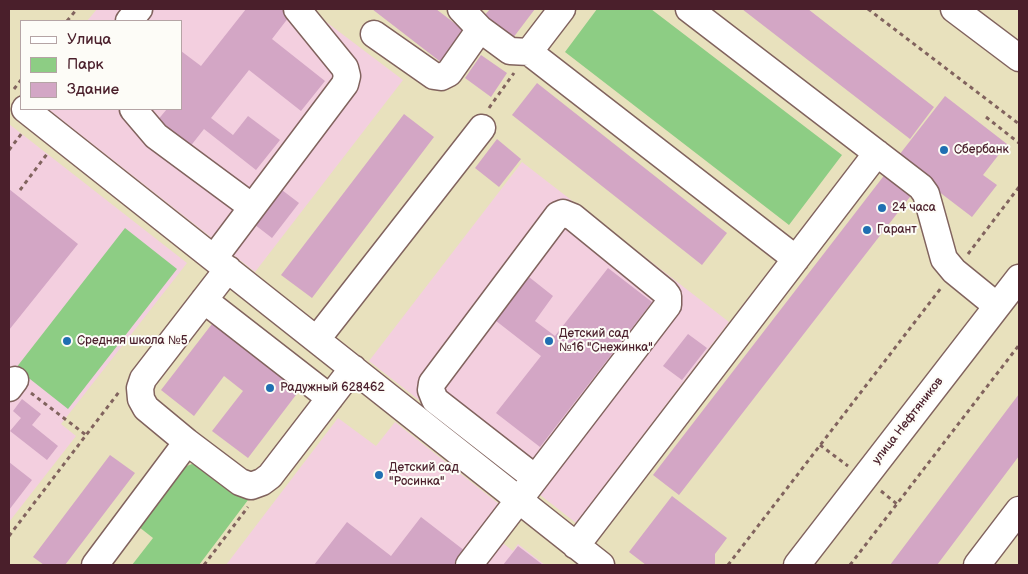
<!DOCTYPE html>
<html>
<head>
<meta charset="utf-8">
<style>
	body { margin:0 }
	#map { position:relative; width:1028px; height:574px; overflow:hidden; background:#e8e1bd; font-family:"Balsamiq Sans",sans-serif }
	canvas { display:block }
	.frame { position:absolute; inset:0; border:10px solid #4a1f2b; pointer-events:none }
	.legend { position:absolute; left:20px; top:20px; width:162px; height:90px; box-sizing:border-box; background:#fdfcf7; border:1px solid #b5a4a5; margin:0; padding:6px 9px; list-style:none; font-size:15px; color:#4a1f2b }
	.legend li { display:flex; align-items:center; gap:10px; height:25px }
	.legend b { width:25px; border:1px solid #b5a4a5 }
</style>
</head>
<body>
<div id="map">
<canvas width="1028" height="574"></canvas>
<div class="frame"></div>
<ul class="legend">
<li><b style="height:6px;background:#fff"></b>Улица</li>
<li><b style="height:14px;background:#8dcd84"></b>Парк</li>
<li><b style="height:14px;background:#d3a6c5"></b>Здание</li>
</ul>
</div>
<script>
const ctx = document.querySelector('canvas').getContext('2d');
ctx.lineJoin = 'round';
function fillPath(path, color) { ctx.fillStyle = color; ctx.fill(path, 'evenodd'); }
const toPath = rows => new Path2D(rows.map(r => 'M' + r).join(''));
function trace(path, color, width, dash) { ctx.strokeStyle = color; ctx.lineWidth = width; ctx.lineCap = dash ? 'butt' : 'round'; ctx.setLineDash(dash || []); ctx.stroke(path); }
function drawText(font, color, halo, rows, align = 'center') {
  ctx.font = font + ' "Balsamiq Sans",sans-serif'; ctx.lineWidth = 4; ctx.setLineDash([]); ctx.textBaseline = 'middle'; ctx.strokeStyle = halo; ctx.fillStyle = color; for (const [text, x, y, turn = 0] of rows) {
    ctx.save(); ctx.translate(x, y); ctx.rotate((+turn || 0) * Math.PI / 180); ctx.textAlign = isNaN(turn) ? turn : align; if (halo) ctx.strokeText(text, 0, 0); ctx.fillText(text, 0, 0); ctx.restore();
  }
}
fillPath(toPath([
	[97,9,309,9,403,80,255,272,48,109,181,109,181,21,87,21],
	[9,124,187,263,61,424,76,436,9,522],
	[522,162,729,322,576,523,369,361],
	[338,418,376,446,395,422,499,504,482,527,513,551,518,544,545,565,226,565]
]), '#f3cfdf');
fillPath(toPath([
	[597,9,651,9,842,155,789,225,565,52],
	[125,228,177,269,68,409,16,368],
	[192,464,205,468,248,500,199,565,132,565,153,538,139,527,184,467]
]), '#8dcd84');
fillPath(toPath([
	[246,9,287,9,292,13,272,39,325,81,301,111,249,70,211,118,233,135,248,116,280,140,256,170,204,129,189,148,156,122,167,109,181,109,181,51,201,66],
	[372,9,436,9,466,32,442,63],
	[490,9,535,9,513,38,484,16],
	[742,9,808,9,934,107,910,139],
	[481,55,507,73,491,97,465,78],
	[537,83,727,233,702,265,512,115],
	[945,96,1007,144,983,175,997,185,972,217,896,159],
	[404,114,434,137,312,298,281,275],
	[497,139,521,159,499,187,475,168],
	[886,173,913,193,679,495,653,475],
	[278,187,299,203,272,238,250,221],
	[9,189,78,244,9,330],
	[608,268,652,302,540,447,496,413,541,356,491,317,524,273,553,296,535,321,555,336],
	[215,320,302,387,248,458,212,431,243,391,224,376,194,416,161,390],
	[688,334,707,348,682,380,663,366],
	[1019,394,1019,456,937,565,890,565],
	[22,399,41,414,32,425,58,446,47,460,10,431,21,418,13,411],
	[110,455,135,473,65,565,44,565,33,557],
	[9,462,32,480,9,510],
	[672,496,727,538,715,554,715,565,646,565,629,552],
	[421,517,465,551,453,565,314,565,347,522,391,556],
	[518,546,543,565,503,565]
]), '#d3a6c5');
const minor = toPath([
	[461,9,480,29,510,51,529,52],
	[562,9,529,52,796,259],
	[689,9,921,187,926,194,944,259,954,271,997,306],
	[954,9,1019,58],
	[129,21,139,9],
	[374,34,434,76,441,77,449,73,480,29],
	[25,109,601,565],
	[133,109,156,136,252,207],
	[214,258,345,84,347,76,345,68,297,9],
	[228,269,143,379,140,388,141,399,146,408,187,442,240,482,251,486,262,482,270,476,353,368],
	[204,300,330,398],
	[317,339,482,128],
	[9,388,15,380],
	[576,546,877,153],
	[95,565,187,442],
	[469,565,668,305,668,296,665,292,573,217,563,213,558,215,432,383,431,390,435,400,535,478],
	[797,565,1019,278],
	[977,565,1019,510]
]);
trace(minor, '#81635e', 29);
trace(toPath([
	[868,9,1019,124],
	[67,21,77,9],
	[14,89,21,80],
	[489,108,514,73],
	[986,117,1019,143],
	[9,150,22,133],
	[20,190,47,154],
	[968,254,1019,187],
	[31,393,86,435],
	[820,445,848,466],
	[881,491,897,504],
	[9,536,119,392],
	[204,565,248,507],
	[728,565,941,288],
	[850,565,1019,345]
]), '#81635e', 3, [4, 4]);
trace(minor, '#fff', 26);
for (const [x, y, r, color] of [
	[944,150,5,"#1f6fb2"],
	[882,208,5,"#1f6fb2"],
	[867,230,5,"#1f6fb2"],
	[67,341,5,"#1f6fb2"],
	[549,341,5,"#1f6fb2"],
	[270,388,5,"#1f6fb2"],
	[379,475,5,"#1f6fb2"]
]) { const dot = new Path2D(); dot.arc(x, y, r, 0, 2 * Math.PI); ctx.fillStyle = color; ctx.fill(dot); trace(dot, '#fdfcf7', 2); }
drawText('12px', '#4a1f2b', '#fdfcf7', [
	["Сбербанк",954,150],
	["24 часа",892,208],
	["Гарант",877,230],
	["Детский сад",559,334],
	["№16 \"Снежинка\"",559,348],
	["Средняя школа №5",77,341],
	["Радужный 628462",280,388],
	["Детский сад",389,468],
	["\"Росинка\"",389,482]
], 'left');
drawText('12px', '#4a1f2b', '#fdfcf7', [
	["улица Нефтяников",908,421,-52]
]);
</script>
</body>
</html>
